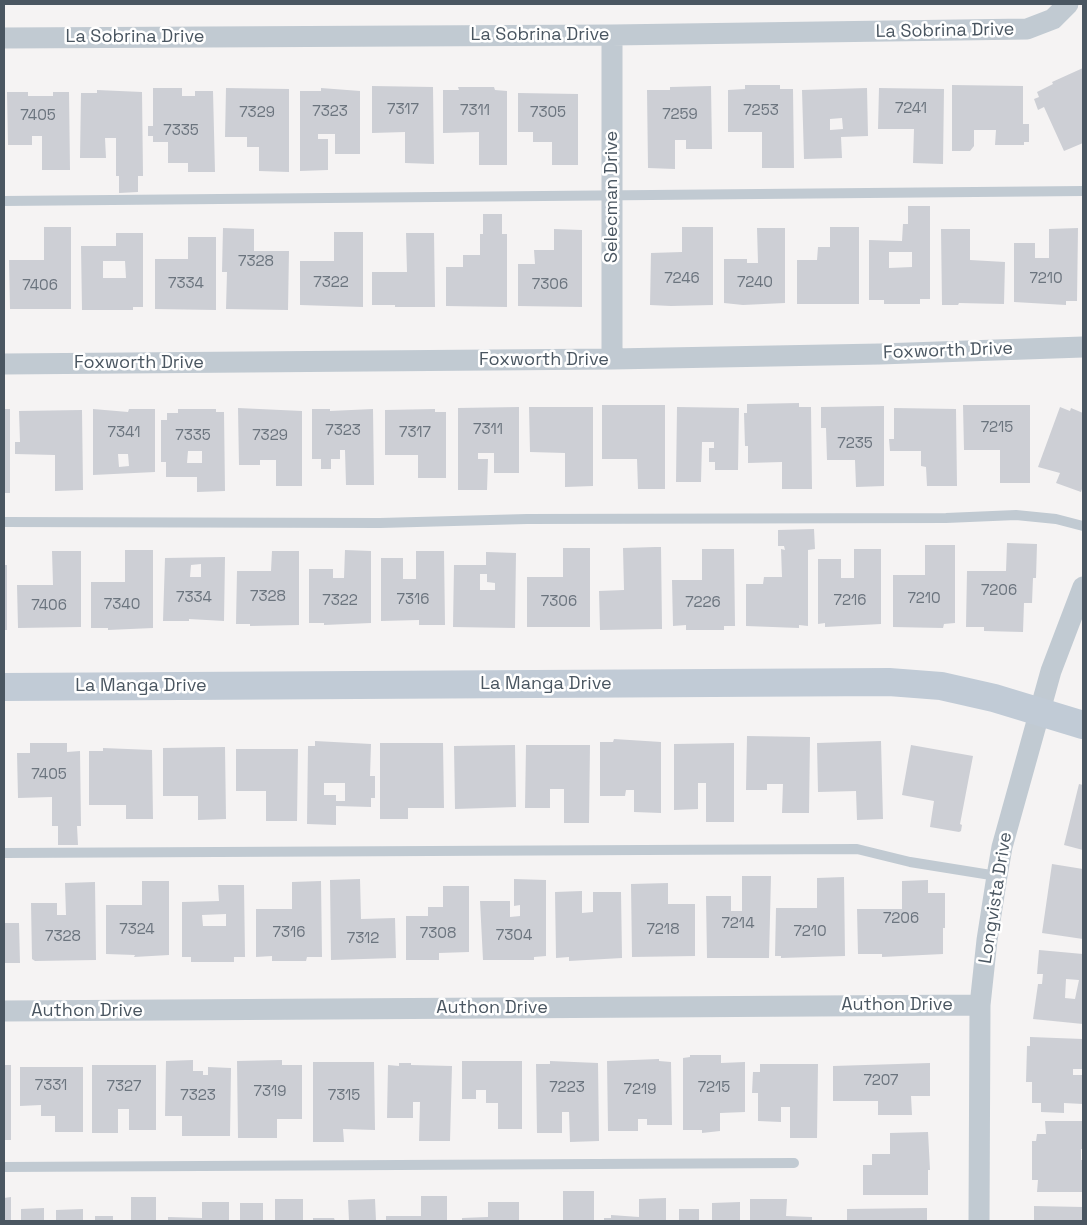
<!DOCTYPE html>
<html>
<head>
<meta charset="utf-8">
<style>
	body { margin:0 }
	#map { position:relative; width:1087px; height:1225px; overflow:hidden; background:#f5f3f3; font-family:"Space Grotesk",sans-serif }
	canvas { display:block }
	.frame { position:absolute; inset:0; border:5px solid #4a5661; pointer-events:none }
</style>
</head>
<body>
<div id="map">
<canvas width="1087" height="1225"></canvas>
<div class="frame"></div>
</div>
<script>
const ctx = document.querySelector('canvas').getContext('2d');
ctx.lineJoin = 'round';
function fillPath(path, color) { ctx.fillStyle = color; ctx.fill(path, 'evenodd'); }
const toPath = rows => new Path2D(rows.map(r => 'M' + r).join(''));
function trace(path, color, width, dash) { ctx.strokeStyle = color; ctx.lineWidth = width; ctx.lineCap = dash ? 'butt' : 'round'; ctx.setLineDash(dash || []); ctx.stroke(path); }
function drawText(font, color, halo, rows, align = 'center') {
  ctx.font = font + ' "Space Grotesk",sans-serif'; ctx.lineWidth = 5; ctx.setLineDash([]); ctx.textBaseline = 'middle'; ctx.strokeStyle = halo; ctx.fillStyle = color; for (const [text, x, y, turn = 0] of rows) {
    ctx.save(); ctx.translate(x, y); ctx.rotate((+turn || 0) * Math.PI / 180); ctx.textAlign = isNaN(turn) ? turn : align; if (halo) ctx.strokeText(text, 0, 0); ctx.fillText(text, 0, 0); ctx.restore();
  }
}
fillPath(toPath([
	[1083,68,1083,143,1064,151,1044,107,1038,110,1034,99,1039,97,1037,92,1053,84,1052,82],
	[745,85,780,85,780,89,793,89,794,168,762,168,762,132,728,132,728,90,745,89],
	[952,85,1023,86,1023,124,1029,124,1029,142,1024,142,1024,145,995,145,996,130,974,130,974,146,970,151,952,151],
	[372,86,433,87,434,164,405,163,405,132,372,133],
	[711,86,712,149,686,149,686,140,675,140,675,169,648,168,647,90,670,90,670,87],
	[458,87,494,87,495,90,507,91,507,165,479,165,479,132,443,133,443,90,459,90],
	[153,88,182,88,182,96,195,96,195,91,213,91,215,172,188,172,188,163,168,163,168,142,153,142,153,136,148,136,148,126,153,126],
	[226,88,289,89,289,172,259,171,259,147,247,147,247,137,225,137],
	[321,88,360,91,360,154,335,154,335,134,318,134,318,139,328,139,328,170,300,171,300,91,321,91],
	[867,88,868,136,841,137,842,158,804,159,802,90],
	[842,118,843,129,830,130,830,119],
	[879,88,944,89,943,164,913,163,914,129,878,129],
	[97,90,142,92,143,176,138,176,138,192,119,193,119,176,116,176,116,138,105,138,106,158,80,158,81,93,97,93],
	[7,92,28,92,28,96,53,96,53,92,69,92,70,170,42,170,42,136,32,136,32,145,8,145],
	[518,93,578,94,578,165,552,165,552,142,533,142,533,132,518,132],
	[908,206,930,206,930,299,920,299,920,304,884,304,884,300,869,300,869,240,902,241,903,224,908,224],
	[889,252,912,252,912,267,889,268],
	[483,214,502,214,502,234,507,234,507,307,446,306,446,267,463,267,463,255,480,255,480,234,483,234],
	[44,227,71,227,71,309,10,309,9,260,44,260],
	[682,227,713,227,713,305,671,306,650,305,651,253,682,252],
	[830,227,859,227,859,304,797,304,797,260,817,260,818,247,830,247],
	[223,228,254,229,254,251,289,251,288,310,226,309,227,272,222,272],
	[757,228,785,228,785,303,743,305,724,303,724,259,747,259,747,263,758,263],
	[1078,228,1077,301,1066,301,1066,305,1014,302,1014,243,1035,243,1035,258,1049,258,1049,229],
	[554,229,582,230,582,307,518,306,518,264,535,264,534,250,554,250],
	[941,229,970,229,970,260,1005,262,1004,304,959,303,958,305,942,305],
	[334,232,363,232,363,307,300,305,300,261,334,261],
	[116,233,143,233,143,307,133,307,133,310,82,310,81,246,116,246],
	[103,261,125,261,126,278,103,278],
	[406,233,434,233,435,307,395,307,395,305,372,305,372,272,407,272],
	[188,237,216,237,216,310,155,309,155,259,188,259],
	[799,403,799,407,811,407,812,489,782,489,782,462,748,463,748,446,745,446,744,413,747,413,747,404],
	[602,405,665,405,665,489,638,489,637,459,602,459],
	[963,405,1030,405,1030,483,1000,483,1000,450,964,450],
	[884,406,884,486,856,487,855,460,827,460,826,428,821,428,821,407],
	[519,407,519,473,494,473,494,453,478,453,478,459,488,459,487,490,458,490,458,408],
	[529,407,593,407,593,486,565,487,565,453,530,452],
	[677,407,739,408,738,470,715,470,715,462,709,462,709,448,714,448,714,442,702,442,701,482,676,482],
	[1060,407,1070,411,1071,408,1083,413,1083,486,1081,492,1056,483,1060,473,1038,467],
	[238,408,302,411,302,486,276,486,276,460,260,460,260,465,239,465],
	[894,408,956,409,957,486,927,486,926,467,921,466,921,451,890,451,889,439,894,439],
	[4,409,10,409,10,493,4,493],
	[93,409,128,412,129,409,155,409,155,472,93,475],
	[118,454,128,454,129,466,119,467],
	[178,409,216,409,216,412,224,412,225,491,197,492,197,477,166,477,166,462,161,462,161,420,167,420,167,413,178,413],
	[188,451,202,451,202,463,187,463],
	[312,409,330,409,330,411,373,409,374,485,346,485,345,450,340,450,340,459,331,459,331,469,321,469,321,459,312,459],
	[435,409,435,412,446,412,446,478,418,478,418,455,385,455,385,410],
	[82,410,83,490,55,491,55,455,15,454,15,442,20,442,19,411],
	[814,529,815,549,808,550,808,626,799,625,799,628,746,626,746,584,763,584,764,577,782,577,781,549,785,550,784,546,778,546,778,530],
	[1007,543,1037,544,1036,578,1033,578,1032,603,1024,603,1023,632,984,631,984,627,966,627,967,571,1006,571],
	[925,545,955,545,955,623,944,624,943,628,893,627,893,575,925,575],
	[655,547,661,547,662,629,600,630,599,591,624,590,623,548],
	[563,548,590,548,590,627,527,627,527,577,563,577],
	[702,549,734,549,735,626,724,626,724,630,686,630,686,625,673,626,672,580,702,580],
	[854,549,881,549,881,624,825,627,825,623,818,624,818,559,841,559,841,578,854,578],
	[125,550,153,550,153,628,108,630,108,628,91,628,91,582,125,582],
	[345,550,371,551,371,623,324,625,324,623,309,623,309,569,333,569,333,578,344,578],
	[52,551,81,551,81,627,18,628,17,585,53,585],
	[272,551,299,551,299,625,250,626,250,624,236,624,237,571,271,571],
	[416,551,444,551,445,625,419,625,419,620,381,621,381,558,403,558,403,579,416,579],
	[486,552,516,553,515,628,453,627,454,565,486,565],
	[480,574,487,574,487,582,495,583,495,590,480,590],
	[225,557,224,621,189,619,189,621,163,621,165,558],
	[201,564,201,577,190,577,191,565],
	[4,565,7,565,7,630,4,630],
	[747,736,810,737,809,813,782,813,783,784,767,784,767,790,746,790],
	[614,739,661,742,661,813,634,812,634,790,626,790,625,796,600,796,600,742,613,742],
	[315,741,371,744,370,776,375,776,375,798,371,798,371,807,336,806,336,825,307,824,308,746,315,746],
	[324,783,345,783,345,801,336,801,336,795,324,795],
	[881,741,883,819,857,820,856,791,818,792,817,743],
	[30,743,67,743,67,752,80,751,81,826,77,826,78,845,58,845,58,826,52,826,52,797,18,798,17,753,30,753],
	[380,743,443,743,444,808,408,808,408,819,380,819],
	[734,743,734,822,706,822,706,783,698,783,698,809,674,810,674,744],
	[515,745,516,807,455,809,454,746],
	[526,745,590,745,589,823,564,823,564,789,550,789,550,808,525,808],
	[911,745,973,756,960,824,962,825,961,831,959,832,930,827,934,801,902,795],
	[225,747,226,819,198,820,198,796,163,796,163,748],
	[103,748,152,750,153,819,126,819,126,805,89,805,89,751,103,751],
	[236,749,298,749,297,821,266,821,266,791,236,791],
	[1079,784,1083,785,1083,850,1064,845],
	[1052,864,1083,869,1083,939,1042,933],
	[742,876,771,876,769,958,707,958,706,896,731,896,731,911,742,911],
	[844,877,845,956,781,958,781,956,775,956,776,908,817,908,817,878],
	[360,879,361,919,395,918,396,958,331,960,330,880],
	[514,879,546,880,546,956,534,957,534,960,483,960,480,901,510,901,510,917,520,916,520,905,514,906],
	[928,880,928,893,945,893,945,928,943,928,943,954,882,957,882,954,858,954,857,909,902,909,902,881],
	[142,881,169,881,169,955,134,957,135,955,106,954,106,905,142,905],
	[321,881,322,957,307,957,306,961,272,961,272,956,256,957,256,909,292,909,292,882],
	[95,882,96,960,35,961,32,959,31,903,57,903,57,915,66,915,65,883],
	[668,883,668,904,695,904,695,956,632,957,631,884],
	[218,885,244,885,245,957,234,957,234,962,191,962,191,957,182,957,182,902,219,901],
	[226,914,226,926,203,926,202,915],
	[443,886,469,886,469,952,439,953,439,960,406,960,406,916,428,916,428,907,443,907],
	[582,891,582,913,593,912,593,892,621,892,622,958,569,961,569,957,556,958,555,892],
	[4,923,19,923,20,963,4,963],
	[1039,950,1083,954,1083,1024,1033,1019,1038,984,1042,984,1043,974,1037,974],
	[1066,979,1079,980,1075,999,1065,998],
	[1030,1037,1083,1039,1083,1069,1073,1069,1073,1075,1083,1075,1083,1104,1064,1103,1064,1113,1041,1112,1041,1103,1032,1103,1032,1082,1026,1082,1027,1046,1030,1046],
	[690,1055,721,1055,721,1063,745,1062,745,1112,720,1113,720,1131,702,1133,702,1130,683,1130,683,1058,690,1057],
	[659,1059,659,1061,671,1062,672,1125,647,1125,647,1119,638,1119,638,1131,608,1131,607,1061],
	[193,1060,193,1071,203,1071,203,1075,208,1075,208,1067,231,1068,230,1136,182,1136,182,1116,165,1116,166,1061],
	[282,1060,282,1065,302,1065,302,1119,277,1119,277,1138,238,1138,237,1061],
	[462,1061,522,1061,522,1129,498,1129,498,1103,486,1103,486,1090,476,1090,476,1099,462,1099],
	[550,1061,598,1063,599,1141,570,1142,569,1112,562,1112,562,1133,537,1133,536,1064,550,1064],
	[313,1062,374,1062,375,1130,343,1129,344,1142,313,1142],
	[399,1063,411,1063,411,1065,452,1066,450,1141,419,1141,420,1102,413,1102,413,1118,387,1118,388,1065,399,1066],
	[930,1063,930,1096,911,1096,912,1115,878,1115,878,1101,833,1101,833,1066],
	[760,1064,818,1064,817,1138,790,1138,790,1107,781,1107,781,1122,758,1121,758,1093,752,1093,753,1072,760,1072],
	[4,1065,11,1065,11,1140,4,1140],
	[92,1065,156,1065,156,1130,129,1130,129,1109,118,1109,118,1133,92,1133],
	[20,1067,83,1067,83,1132,55,1132,55,1116,41,1116,41,1105,20,1106],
	[1045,1121,1083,1121,1083,1149,1081,1149,1081,1160,1083,1160,1083,1192,1037,1192,1038,1180,1032,1180,1032,1141,1036,1141,1037,1134,1046,1134],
	[928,1132,930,1170,928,1170,928,1195,863,1195,863,1165,872,1165,872,1154,890,1154,890,1133],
	[563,1191,594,1191,594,1221,563,1221],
	[421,1196,447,1196,447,1221,386,1221,386,1216,421,1216],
	[11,1197,11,1221,4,1221,4,1198],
	[131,1197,156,1197,156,1221,131,1221],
	[666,1198,666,1221,604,1221,604,1218,611,1218,611,1215,639,1217,639,1199],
	[275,1199,303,1199,303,1221,275,1221],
	[375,1199,376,1221,349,1221,348,1200],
	[750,1199,787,1199,786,1216,812,1217,812,1221,750,1221],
	[202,1202,229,1202,229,1221,168,1221,168,1217,202,1218],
	[488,1202,519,1202,519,1221,462,1221,462,1218,488,1217],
	[740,1202,740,1221,712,1221,712,1203],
	[240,1203,263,1203,263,1221,240,1221],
	[1034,1206,1083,1207,1083,1221,1034,1221],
	[44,1208,44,1221,21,1221,21,1209],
	[927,1208,927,1221,847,1221,847,1209],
	[83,1209,83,1221,56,1221,56,1210],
	[679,1209,699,1209,699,1221,679,1221],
	[95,1216,113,1216,113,1221,95,1221],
	[313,1218,334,1218,335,1221,313,1221]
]), '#cdcfd5');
trace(toPath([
	[4,201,1083,191],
	[4,522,380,523,527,519,946,518,1016,515,1056,519,1083,526],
	[4,853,857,849,910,862,997,876],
	[4,1167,794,1163]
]), '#c1cad2', 10);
trace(toPath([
	[612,35,612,359],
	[4,38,612,35,1027,29,1053,19,1068,4],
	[4,364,612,359,880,354,1083,347],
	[4,1011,980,1005],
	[979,1221,980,1005,987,940,997,876,1002,847,1051,671,1083,587]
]), '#c1cad2', 21);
trace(toPath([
	[4,687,889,682,941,686,994,698,1083,725]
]), '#c1cbd6', 28);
drawText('15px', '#6b747e', null, [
	["7241",911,109],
	["7317",403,110],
	["7311",475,111],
	["7253",761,111],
	["7323",330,112],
	["7329",257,113],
	["7305",548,113],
	["7259",680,115],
	["7405",38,116],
	["7335",181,131],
	["7328",256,262],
	["7246",682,279],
	["7210",1046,279],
	["7322",331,283],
	["7240",755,283],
	["7334",186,284],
	["7306",550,285],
	["7406",40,286],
	["7215",997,428],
	["7311",488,430],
	["7323",343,431],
	["7341",124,433],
	["7317",415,433],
	["7335",193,436],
	["7329",270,436],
	["7235",855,444],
	["7206",999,591],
	["7328",268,597],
	["7334",194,598],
	["7210",924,599],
	["7316",413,600],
	["7322",340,601],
	["7216",850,601],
	["7306",559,602],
	["7226",703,603],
	["7340",122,605],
	["7406",49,606],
	["7405",49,775],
	["7206",901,919],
	["7214",738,924],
	["7324",137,930],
	["7218",663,930],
	["7210",810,932],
	["7316",289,933],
	["7308",438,934],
	["7304",514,936],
	["7328",63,937],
	["7312",363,939],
	["7207",881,1081],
	["7331",51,1086],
	["7327",124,1087],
	["7223",567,1088],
	["7215",714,1088],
	["7219",640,1090],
	["7319",270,1092],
	["7323",198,1096],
	["7315",344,1096]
]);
drawText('18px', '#4a5661', '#fff', [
	["La Sobrina Drive",945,31,-1],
	["La Sobrina Drive",540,35],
	["La Sobrina Drive",135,37],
	["Selecman Drive",612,197,-90],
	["Foxworth Drive",948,351,-2],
	["Foxworth Drive",544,360],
	["Foxworth Drive",139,363],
	["La Manga Drive",546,684],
	["La Manga Drive",141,686],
	["Longvista Drive",996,898,-81],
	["Authon Drive",897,1005],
	["Authon Drive",492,1008],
	["Authon Drive",87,1011]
]);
</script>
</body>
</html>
